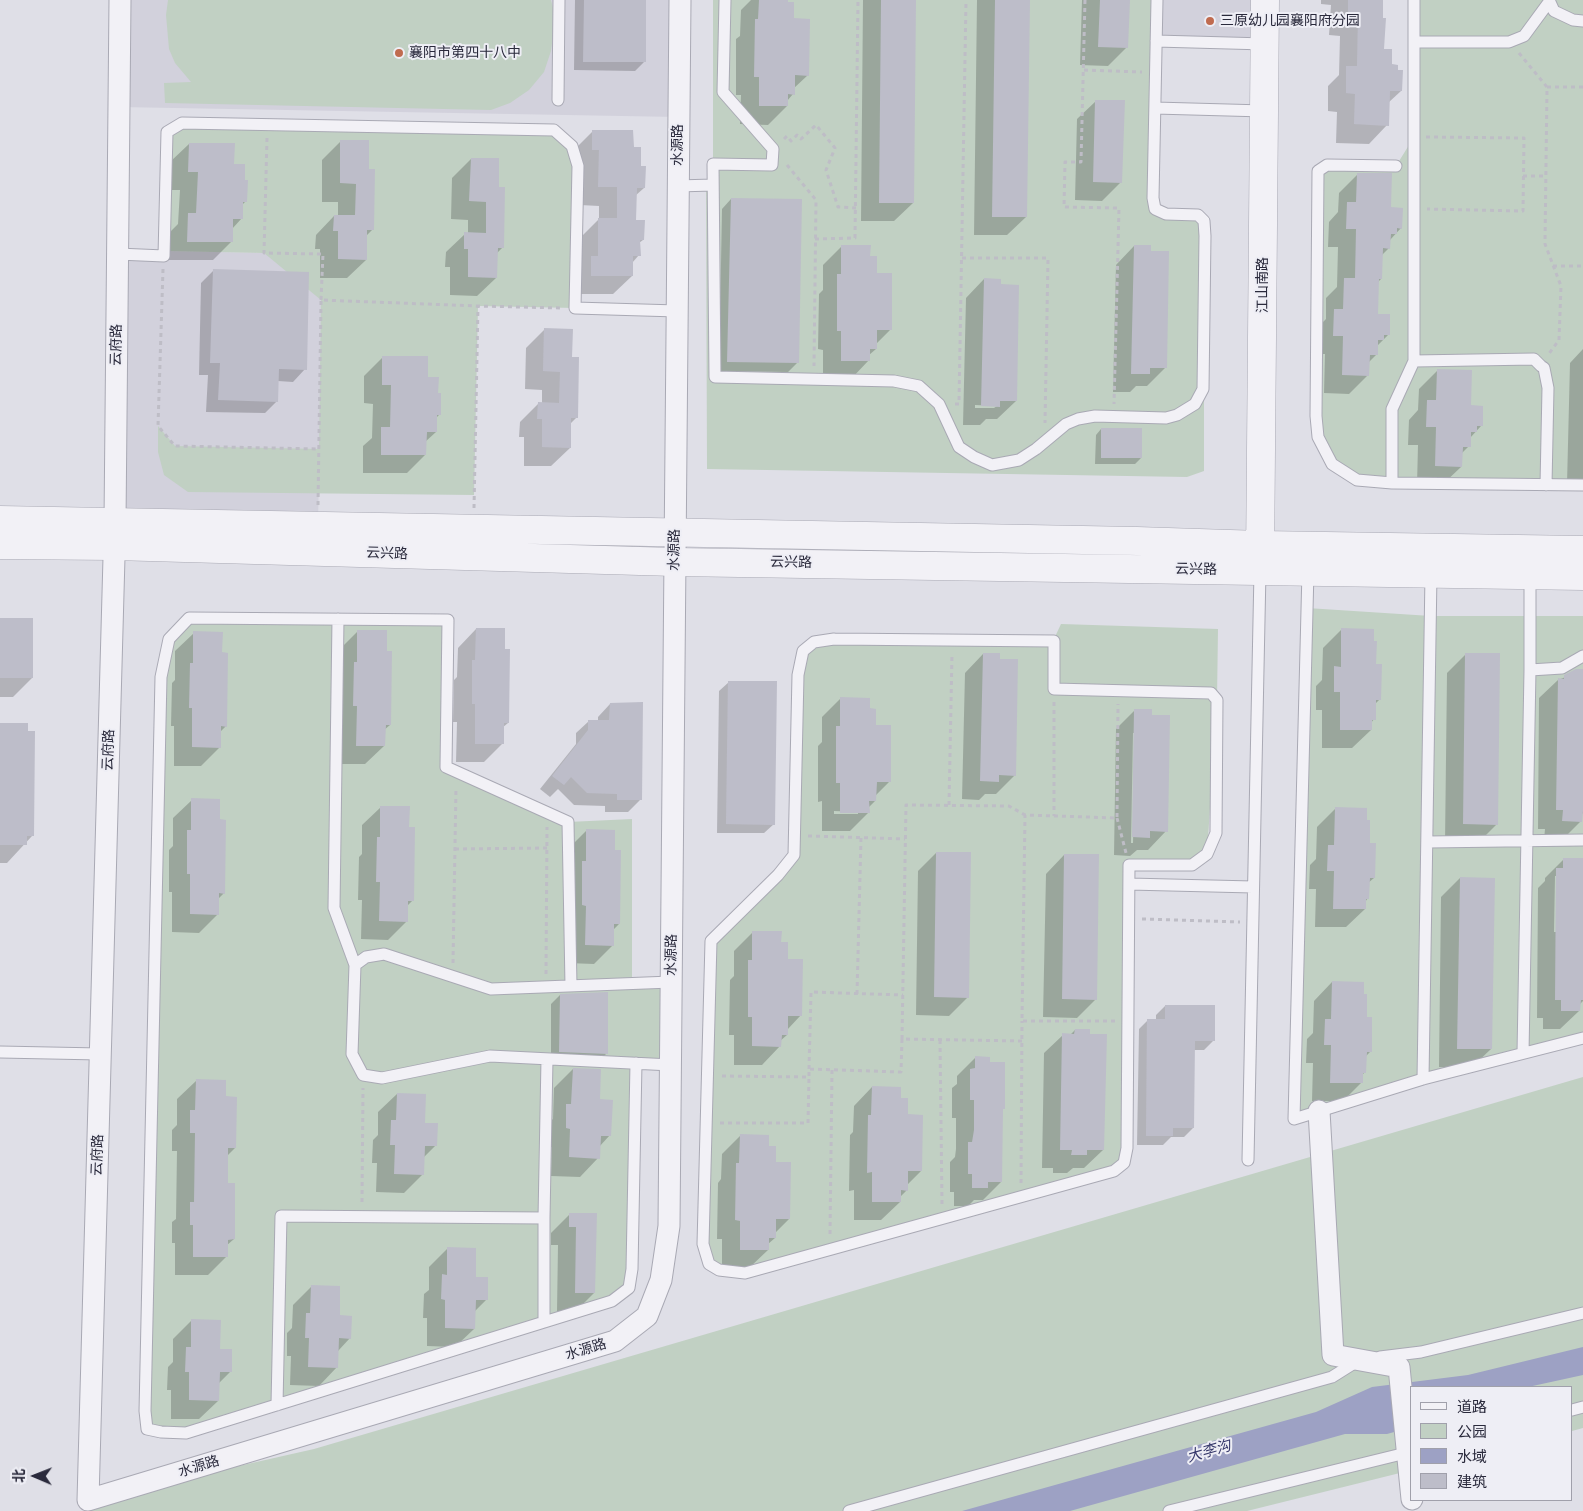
<!DOCTYPE html>
<html>
<head>
<meta charset="utf-8">
<style>
	body { margin:0 }
	#map { position:relative; width:1583px; height:1511px; overflow:hidden; background:#dfdfe7; font-family:Signika,"Noto Sans SC",sans-serif }
	canvas { display:block }
	.legend { position:absolute; left:1410px; top:1386px; width:162px; height:115px; box-sizing:border-box; background:#eeeef5; border:1px solid #a0a0ab; margin:0; padding:6px 9px; list-style:none; font-size:15px; color:#2a2a3c }
	.legend li { display:flex; align-items:center; gap:10px; height:25px }
	.legend b { width:25px; border:1px solid #a0a0ab }
	.north { position:absolute; left:10px; top:1451px; width:50px; height:50px; -webkit-text-stroke:4px #eeeef5; paint-order:stroke; rotate:271deg; font-size:14px; font-weight:700; line-height:20px; text-align:center; color:#2a2a3c }
	.north::after { content:''; display:block; margin:auto; width:18px; height:22px; background:#2a2a3c; clip-path:polygon(50% 0,100% 100%,50% 72%,0 100%) }
</style>
</head>
<body>
<div id="map">
<canvas width="1583" height="1511"></canvas>
<ul class="legend">
<li><b style="height:6px;background:#f2f1f6"></b>道路</li>
<li><b style="height:14px;background:#c1d0c3"></b>公园</li>
<li><b style="height:14px;background:#9da1c4"></b>水域</li>
<li><b style="height:14px;background:#bdbdc9"></b>建筑</li>
</ul>
<div class="north">北</div>
</div>
<script>
const ctx = document.querySelector('canvas').getContext('2d');
ctx.lineJoin = 'round';
function fillPath(path, color) { ctx.fillStyle = color; ctx.fill(path, 'evenodd'); }
const toPath = rows => new Path2D(rows.map(r => 'M' + r).join(''));
function trace(path, color, width, dash) { ctx.strokeStyle = color; ctx.lineWidth = width; ctx.lineCap = dash ? 'butt' : 'round'; ctx.setLineDash(dash || []); ctx.stroke(path); }
function drawText(font, color, halo, rows, align = 'center') {
  ctx.font = font + ' Signika,"Noto Sans SC",sans-serif'; ctx.lineWidth = 4; ctx.setLineDash([]); ctx.textBaseline = 'middle'; ctx.strokeStyle = halo; ctx.fillStyle = color; for (const [text, x, y, turn = 0] of rows) {
    ctx.save(); ctx.translate(x, y); ctx.rotate((+turn || 0) * Math.PI / 180); ctx.textAlign = isNaN(turn) ? turn : align; if (halo) ctx.strokeText(text, 0, 0); ctx.fillText(text, 0, 0); ctx.restore();
  }
}
fillPath(toPath([
	[120,0,680,0,678,117,119,107],
	[1157,0,1265,0,1265,44,1156,41],
	[164,251,323,254,318,525,115,521,118,254]
]), '#d2d1dc');
fillPath(toPath([
	[168,0,551,0,554,12,554,28,551,51,544,72,529,90,510,103,491,110,165,103,164,83,191,82,175,63,169,49,166,15],
	[713,0,1157,0,1155,208,1204,221,1204,471,1187,477,707,469,706,186,713,185],
	[1414,0,1583,0,1583,485,1357,480,1332,464,1316,416,1318,171,1327,165,1396,166,1414,137],
	[182,123,554,130,572,146,578,166,575,308,478,306,474,495,188,492,164,475,158,452,158,426,175,446,319,449,321,300,264,253,164,251,167,132],
	[1307,608,1431,616,1583,616,1583,1038,1294,1119],
	[189,618,448,620,446,767,568,822,632,819,632,983,671,982,671,1065,636,1063,629,1288,612,1301,186,1433,147,1429,161,677,169,639],
	[1061,624,1218,629,1217,700,1207,854,1192,865,1129,865,1124,1163,745,1273,719,1270,703,1244,711,941,794,855,798,675,814,642,1053,641],
	[1583,1077,1583,1428,1572,1431,1572,1387,1412,1387,1412,1470,1247,1511,88,1511,88,1500,314,1449]
]), '#c1d0c3');
fillPath(toPath([
	[1583,1347,1583,1375,1528,1387,1412,1387,1412,1427,1387,1434,1345,1434,1070,1511,962,1511,1316,1412,1372,1387,1468,1375]
]), '#9da1c4');
fillPath(toPath([
	[575,0,645,0,644,62,635,71,574,70],
	[751,0,787,0,808,75,793,89,793,94,787,101,787,106,768,125,740,124,741,95,736,95,736,39,740,36,741,10],
	[863,0,915,0,913,203,894,221,861,221],
	[977,0,1029,0,1026,217,1007,235,974,235],
	[1082,0,1128,0,1127,47,1108,66,1080,65],
	[1321,0,1382,0,1383,50,1401,91,1388,103,1387,125,1369,144,1336,143,1337,112,1328,111,1328,86,1339,75,1340,36,1329,35,1331,5,1321,4],
	[1096,101,1121,182,1102,201,1075,200,1077,119],
	[593,131,632,148,640,167,644,188,635,196,635,221,643,240,639,243,639,255,632,263,632,276,613,294,573,294,580,238,599,219,599,206,580,205,574,150],
	[341,141,368,170,373,229,366,236,366,260,347,278,320,278,320,249,315,249,316,235,334,216,338,216,338,202,322,202,322,160],
	[189,144,233,165,246,201,242,205,242,218,232,229,232,241,213,260,169,260,169,233,178,224,180,190,170,190,170,162],
	[471,159,498,188,503,247,496,254,496,278,477,296,450,295,450,267,445,267,446,252,465,234,468,234,468,220,451,219,452,178],
	[1358,174,1390,209,1401,228,1390,240,1389,248,1381,256,1381,279,1378,282,1377,315,1388,335,1376,347,1376,355,1368,363,1368,375,1349,394,1324,393,1325,354,1315,354,1316,329,1326,319,1326,298,1337,287,1338,247,1328,247,1329,222,1338,212,1339,193],
	[731,199,797,363,788,372,719,371,722,209],
	[842,246,869,258,890,330,876,344,876,349,869,355,869,360,851,379,823,379,823,350,818,349,819,294,823,290,823,265],
	[1134,246,1166,367,1147,386,1136,386,1130,392,1113,392,1116,265],
	[214,270,305,369,293,382,278,381,277,401,265,413,206,412,208,375,199,375,201,283],
	[984,279,1016,401,997,419,986,419,980,425,963,425,966,298],
	[975,405,997,406,994,408,975,408],
	[545,329,571,358,577,417,570,424,570,448,551,466,524,466,524,437,519,437,520,422,538,404,542,404,542,390,525,389,526,348],
	[1583,349,1583,484,1567,484,1570,363],
	[383,357,427,378,437,395,440,414,436,418,436,432,425,442,425,455,407,473,363,473,363,446,372,438,373,404,364,403,364,376],
	[1438,370,1470,407,1481,426,1470,438,1469,446,1461,454,1461,467,1442,485,1417,485,1418,445,1408,445,1409,420,1418,410,1419,389],
	[1101,429,1141,458,1135,464,1095,464,1096,435],
	[0,620,32,678,13,697,0,697],
	[476,629,508,723,502,728,502,744,484,762,456,762,457,722,453,722,454,680,457,677,458,648],
	[1342,629,1372,642,1380,699,1375,704,1374,719,1371,723,1371,730,1352,748,1322,748,1322,710,1316,710,1316,686,1322,680,1323,648],
	[358,631,390,725,384,730,384,746,365,764,338,764,339,650],
	[194,633,221,654,226,726,220,732,220,747,201,766,174,766,174,726,171,726,172,683,175,680,175,651],
	[983,654,1015,775,996,794,985,794,979,800,962,799,965,673],
	[1466,654,1496,825,1478,843,1445,843,1447,673],
	[1583,670,1583,813,1581,815,1581,821,1562,840,1544,840,1545,829,1538,829,1539,698,1558,680],
	[729,682,774,824,764,833,717,833,719,691],
	[841,698,868,710,889,782,875,796,875,801,868,808,868,813,850,831,822,831,822,801,818,802,818,746,822,742,822,717],
	[834,811,858,812,858,814,834,814],
	[610,704,640,800,628,812,605,812,605,806,574,805,558,789,550,797,540,789,576,744,576,733,589,721,598,721,598,717],
	[1135,710,1166,831,1148,850,1137,850,1130,856,1114,855,1116,729],
	[1133,733,1135,733,1133,843,1131,843],
	[0,724,32,836,7,863,0,863],
	[192,800,219,821,224,893,218,899,218,914,199,933,172,932,172,892,169,892,169,850,173,846,173,818],
	[381,807,408,828,413,900,407,906,407,921,388,940,361,939,362,900,358,900,359,857,362,854,362,825],
	[1336,808,1369,844,1374,878,1368,883,1368,898,1365,902,1365,909,1346,927,1315,927,1316,889,1309,889,1310,865,1316,859,1317,827],
	[587,830,614,852,619,924,613,930,613,945,594,964,567,963,567,924,564,924,564,881,568,849],
	[936,853,968,997,949,1016,916,1015,918,871],
	[1064,855,1096,999,1077,1018,1043,1017,1046,874],
	[1564,859,1583,869,1583,1001,1579,1005,1579,1011,1560,1029,1543,1029,1543,1018,1537,1018,1538,888,1545,881,1545,878],
	[1555,876,1558,876,1557,932,1554,932],
	[1460,878,1491,1049,1472,1067,1439,1067,1441,897],
	[753,932,780,943,801,1015,787,1030,787,1035,780,1041,780,1046,762,1065,734,1065,734,1035,729,1035,730,980,734,976,734,951],
	[1332,982,1363,995,1370,1052,1365,1057,1365,1072,1362,1075,1361,1083,1343,1101,1312,1101,1313,1063,1306,1063,1307,1039,1313,1033,1314,1001],
	[560,995,606,1054,597,1063,551,1061,551,1004],
	[1165,1006,1213,1041,1204,1050,1194,1050,1193,1128,1184,1137,1171,1137,1163,1145,1137,1145,1139,1029,1148,1020,1156,1020,1156,1015],
	[1075,1030,1103,1150,1084,1168,1073,1168,1067,1173,1053,1173,1053,1168,1042,1168,1044,1053,1063,1035,1070,1035],
	[975,1058,1002,1110,1001,1182,983,1200,974,1200,968,1206,954,1206,954,1192,950,1192,950,1162,955,1157,956,1149,956,1118,952,1118,952,1088,957,1084,957,1076],
	[573,1069,599,1100,610,1135,599,1147,598,1158,580,1177,551,1176,552,1147,548,1147,548,1123,553,1119,554,1088],
	[196,1081,225,1098,235,1148,227,1156,227,1184,234,1239,226,1246,226,1257,208,1275,175,1275,175,1243,172,1243,172,1222,176,1219,177,1151,172,1151,172,1130,177,1125,177,1099],
	[872,1087,900,1099,906,1115,921,1171,907,1185,907,1190,900,1197,900,1202,881,1220,854,1220,854,1190,849,1191,850,1135,853,1132,854,1106],
	[397,1094,424,1124,436,1145,423,1158,423,1174,404,1193,376,1192,377,1163,372,1163,373,1140,378,1135,378,1112],
	[740,1136,768,1147,774,1163,789,1219,775,1233,775,1238,768,1244,768,1250,749,1268,722,1268,722,1239,717,1239,718,1183,721,1179,722,1154],
	[570,1214,596,1215,594,1293,576,1311,557,1311,558,1245,551,1245,551,1233],
	[448,1248,474,1278,486,1300,474,1312,474,1329,455,1347,427,1346,427,1318,423,1318,424,1294,429,1290,429,1267],
	[311,1287,338,1317,350,1338,338,1351,337,1367,319,1386,290,1385,291,1356,287,1356,287,1333,292,1328,293,1305],
	[192,1320,218,1350,230,1372,218,1384,218,1401,199,1419,171,1419,171,1390,167,1390,168,1367,173,1362,173,1339]
]), '#0003');
fillPath(toPath([
	[584,0,646,0,646,62,583,62],
	[759,0,788,0,788,2,794,2,794,18,810,19,809,76,795,75,795,95,788,94,788,106,759,106,759,77,754,77,755,19,758,19],
	[881,0,916,0,914,203,879,203],
	[995,0,1030,0,1027,217,992,217],
	[1100,0,1130,0,1128,48,1098,47],
	[1348,0,1383,0,1383,18,1386,18,1384,49,1392,49,1392,64,1398,65,1398,70,1403,70,1402,91,1390,91,1389,126,1354,124,1355,94,1346,93,1346,66,1357,66,1358,17,1348,17],
	[1095,100,1125,100,1122,183,1093,182],
	[592,130,633,130,634,147,641,147,641,166,646,166,645,188,637,188,636,220,645,220,644,240,640,240,641,256,633,256,633,276,591,276,591,256,598,256,598,218,617,218,617,187,598,187,599,150,592,150],
	[340,140,369,140,369,169,375,169,374,230,367,230,367,260,338,259,338,231,333,231,334,215,355,215,356,184,340,183],
	[189,143,235,143,234,164,245,164,245,180,248,180,247,202,243,202,243,219,233,219,233,242,187,242,188,213,196,213,198,172,188,172],
	[471,158,499,158,499,187,505,187,504,248,498,248,497,278,468,277,468,249,464,249,464,232,486,233,486,202,469,201],
	[1357,173,1392,173,1391,207,1403,208,1402,229,1397,228,1397,234,1391,234,1390,249,1383,248,1382,279,1379,279,1378,314,1390,314,1390,335,1384,335,1384,340,1378,340,1378,355,1370,355,1369,376,1342,375,1343,336,1333,336,1334,309,1343,309,1344,278,1355,278,1356,229,1346,229,1347,202,1356,202],
	[731,198,802,199,799,363,727,362],
	[841,245,871,245,870,256,877,256,877,273,892,273,892,330,877,330,877,349,870,349,870,361,841,361,841,331,837,331,837,274,841,274],
	[1134,245,1151,245,1151,251,1169,251,1167,368,1150,368,1150,374,1131,374],
	[213,269,309,272,307,370,279,369,278,402,218,400,220,363,210,363],
	[984,278,1001,279,1001,284,1019,285,1017,401,1000,401,1000,407,981,406],
	[544,328,573,329,572,357,579,357,578,418,571,418,571,448,542,447,542,419,537,419,538,402,559,403,560,372,543,371],
	[382,356,428,356,428,377,439,377,438,393,441,393,441,415,437,415,437,432,427,432,426,455,381,455,381,427,390,427,391,385,382,385],
	[1437,369,1472,370,1471,405,1483,406,1483,426,1477,426,1477,432,1471,432,1471,447,1463,447,1462,467,1435,466,1436,427,1426,427,1427,400,1436,400],
	[1101,428,1142,428,1142,458,1101,458],
	[0,618,33,618,33,678,0,678],
	[476,628,505,628,505,649,510,649,509,723,504,723,504,744,475,744,475,704,472,704,472,660,475,660],
	[1341,628,1374,629,1374,641,1377,641,1376,664,1382,664,1381,700,1376,700,1376,720,1372,720,1372,730,1340,730,1340,692,1334,692,1334,666,1341,667],
	[357,630,387,630,387,651,392,651,391,725,386,725,385,746,356,746,357,706,353,706,354,662,357,662],
	[193,631,223,632,222,652,228,653,227,727,221,726,221,748,192,747,192,708,189,708,190,663,193,663],
	[983,653,1000,653,1000,659,1018,659,1016,776,999,775,999,782,980,781],
	[1465,653,1500,653,1498,825,1463,824],
	[1576,669,1583,669,1583,811,1582,822,1562,821,1563,810,1556,810,1558,678,1564,679,1564,675],
	[728,681,777,681,775,825,726,824],
	[840,697,870,698,870,708,876,709,876,725,891,725,891,782,877,782,876,801,869,801,870,813,840,813,840,783,836,783,836,726,840,726],
	[643,702,642,800,617,800,617,794,587,793,571,777,564,785,552,776,588,730,588,720,609,720,610,703],
	[1134,709,1152,709,1152,715,1170,715,1168,832,1150,831,1150,838,1132,837],
	[0,723,28,723,28,731,35,731,34,836,27,836,27,845,0,845],
	[191,798,220,799,220,819,226,820,225,894,219,893,219,915,190,914,190,874,187,874,187,830,191,830],
	[380,806,410,806,409,827,415,827,414,901,408,901,408,922,379,921,380,882,376,882,377,837,380,837],
	[1335,807,1367,808,1367,820,1370,820,1370,843,1376,843,1375,878,1370,878,1369,899,1366,899,1366,909,1333,909,1334,871,1327,871,1328,845,1334,845],
	[586,829,615,830,615,850,621,850,620,924,614,924,614,946,585,945,586,906,582,905,582,861,586,861],
	[936,852,971,852,969,998,934,997],
	[1064,854,1099,854,1097,1000,1062,999],
	[1563,858,1583,858,1583,1000,1581,1000,1580,1011,1561,1011,1561,1000,1555,1000,1556,868,1563,868],
	[1460,877,1495,878,1492,1049,1457,1049],
	[752,931,782,931,781,942,788,942,788,959,803,959,802,1016,788,1016,788,1035,782,1035,781,1047,752,1046,752,1017,748,1017,748,960,752,960],
	[1332,981,1364,982,1364,994,1367,994,1367,1017,1372,1017,1372,1052,1367,1052,1366,1073,1363,1073,1363,1083,1330,1083,1331,1045,1324,1045,1325,1019,1331,1019],
	[608,992,608,1054,559,1052,560,994],
	[1165,1005,1215,1005,1215,1041,1195,1041,1194,1128,1173,1128,1173,1136,1146,1136,1147,1019,1165,1019],
	[1075,1029,1090,1029,1090,1034,1107,1034,1104,1150,1087,1150,1087,1155,1071,1155,1072,1150,1060,1150,1062,1033,1074,1034],
	[975,1056,990,1057,990,1062,1005,1062,1005,1109,1003,1109,1002,1182,988,1182,988,1188,972,1188,972,1174,968,1174,968,1142,972,1142,974,1130,974,1100,970,1100,970,1069,975,1068],
	[573,1068,601,1069,600,1099,613,1100,611,1136,601,1136,600,1159,569,1157,570,1129,566,1128,566,1104,571,1104],
	[196,1079,226,1080,226,1096,237,1097,236,1148,228,1148,228,1183,235,1183,235,1239,228,1240,228,1257,193,1257,193,1225,190,1225,190,1202,194,1202,195,1133,190,1133,190,1110,195,1110],
	[872,1086,901,1087,901,1098,908,1098,908,1114,923,1115,922,1171,908,1171,908,1191,901,1190,901,1202,872,1202,872,1172,867,1173,868,1115,871,1115],
	[397,1093,426,1094,425,1123,438,1123,437,1146,425,1146,424,1175,394,1174,395,1145,390,1145,391,1120,396,1120],
	[740,1134,769,1135,769,1146,776,1146,776,1162,791,1162,790,1219,776,1219,776,1238,769,1238,769,1250,740,1250,740,1221,735,1220,736,1163,739,1163],
	[569,1213,597,1213,595,1293,575,1293,576,1227,569,1227],
	[447,1247,476,1248,476,1277,488,1277,488,1300,476,1300,475,1329,445,1328,445,1300,441,1299,442,1274,447,1275],
	[311,1285,340,1286,340,1315,352,1316,351,1339,339,1338,338,1368,308,1367,309,1338,305,1338,306,1313,310,1313],
	[191,1319,221,1320,220,1349,232,1349,232,1372,220,1372,219,1401,189,1400,189,1372,185,1372,186,1347,191,1347]
]), '#bdbdc9');
const service = toPath([
	[725,0,723,92,773,149,772,165,713,164,715,377,894,381,919,386,939,404,959,447,974,457,992,465,1019,460,1036,449,1066,424,1078,419,1095,416,1166,418,1177,415,1195,404,1203,389,1205,236,1204,221,1198,215,1166,214,1155,209,1153,198,1157,0],
	[1414,0,1414,361,1392,409,1392,483,1583,485],
	[1549,0,1554,11,1573,20,1583,21],
	[1156,41,1265,44],
	[1414,42,1509,42,1524,36,1549,2],
	[558,100,559,0],
	[1155,108,1264,111],
	[677,186,713,185],
	[118,254,164,256,167,132,182,123,554,130,572,146,578,166,575,308,677,311],
	[1414,361,1534,359,1541,366,1544,368,1548,388,1546,485],
	[1392,483,1357,480,1332,464,1318,437,1316,416,1318,171,1327,165,1396,166],
	[1308,571,1294,1119,1423,1079,1583,1038],
	[1530,575,1530,670,1562,668,1583,656],
	[338,619,334,908,355,965],
	[834,639,1054,641,1054,689,1211,693,1217,700,1216,833,1207,854,1192,865,1129,865,1127,1148,1124,1163,1114,1171,745,1273,719,1270,709,1264,703,1244,711,941,778,875,794,855,798,675,803,651,814,642,834,639],
	[1428,842,1583,840],
	[1129,884,1253,887],
	[571,986,568,822,446,767,448,620,189,618,169,639,161,677,145,1411,147,1429,161,1432,186,1433,612,1301,629,1288,632,1269,636,1063],
	[0,1052,100,1054],
	[1523,1053,1530,670],
	[671,1065,490,1056,382,1078,363,1075,352,1054,355,965,366,957,384,954,491,989,671,982],
	[1423,1079,1431,574],
	[1248,1160,1260,571],
	[544,1218,544,1322],
	[1380,1357,1421,1352,1583,1313],
	[277,1405,281,1216,544,1218,547,1059],
	[1572,1410,1583,1407],
	[849,1511,1332,1377,1359,1360],
	[1169,1511,1410,1452]
]);
const minor = toPath([
	[120,0,115,521,88,1500,615,1341,647,1316,661,1280,669,1226,680,0],
	[1319,1111,1333,1355,1399,1367,1412,1499]
]);
const tertiary = toPath([
	[0,520,1137,541,1261,545,1583,550],
	[0,545,114,546,675,562,1583,576],
	[1260,563,1265,0]
]);
trace(service, '#a9a9b4', 13);
trace(minor, '#a9a9b4', 23);
trace(tertiary, '#a9a9b4', 29);
trace(toPath([
	[1085,0,1081,162,1065,162,1064,207,1119,208,1114,404],
	[1519,53,1547,87,1545,244,1561,286,1559,340,1548,355],
	[1084,70,1142,72],
	[1547,87,1583,87],
	[1426,137,1524,138,1523,211,1427,209],
	[267,138,264,253,323,254,321,300],
	[784,139,787,136,791,141,797,135,801,139,816,125,835,148,826,170,838,207,856,208],
	[787,165,816,200,814,366],
	[1523,176,1546,176],
	[815,239,855,238,858,0],
	[962,258,1048,258,1045,423],
	[1553,266,1583,266],
	[163,269,158,426,175,446,319,449],
	[955,404,959,404,966,0],
	[318,505,321,300,478,306],
	[474,508,478,306,562,308],
	[1054,702,1054,816],
	[949,805,952,653],
	[1117,818,1126,853],
	[808,836,905,839],
	[455,849,547,848],
	[1142,919,1240,922],
	[453,963,456,787],
	[546,974,547,827],
	[857,994,861,837],
	[1115,1021,1022,1021,1025,815,1117,818,1118,704],
	[940,1040,942,1204],
	[1022,1041,902,1039,906,805,1009,806,1025,815],
	[809,1069,811,992,903,995],
	[722,1076,809,1077,809,1069,901,1072,902,1039],
	[720,1123,808,1123,809,1077],
	[1021,1183,1022,1021],
	[362,1202,363,1088],
	[830,1234,832,1070]
]), '#bebdc6', 3, [4, 4]);
trace(service, '#f2f1f6', 11);
trace(minor, '#f2f1f6', 21);
trace(tertiary, '#f2f1f6', 28);
for (const [x, y, r, color] of [
	[1210,21,5,"#c06b4f"],
	[399,53,5,"#c06b4f"]
]) { const dot = new Path2D(); dot.arc(x, y, r, 0, 2 * Math.PI); ctx.fillStyle = color; ctx.fill(dot); trace(dot, '#eeeef5', 2); }
drawText('14px', '#2a2a3c', '#eeeef5', [
	["三原幼儿园襄阳府分园",1220,21],
	["襄阳市第四十八中",409,53]
], 'left');
drawText('14px', '#2a2a3c', '#eeeef5', [
	["水源路",678,145,-90],
	["江山南路",1263,285,-90],
	["云府路",117,345,-89],
	["水源路",675,550,-89],
	["云兴路",387,554,2],
	["云兴路",791,563,1],
	["云兴路",1196,570,1],
	["云府路",109,750,-88],
	["水源路",672,955,-89],
	["云府路",98,1155,-88],
	["水源路",586,1350,-17],
	["水源路",199,1467,-17]
]);
drawText('italic 15px', '#383a6c', '#eeeef5', [
	["大李沟",1209,1452,-16]
]);
</script>
</body>
</html>
